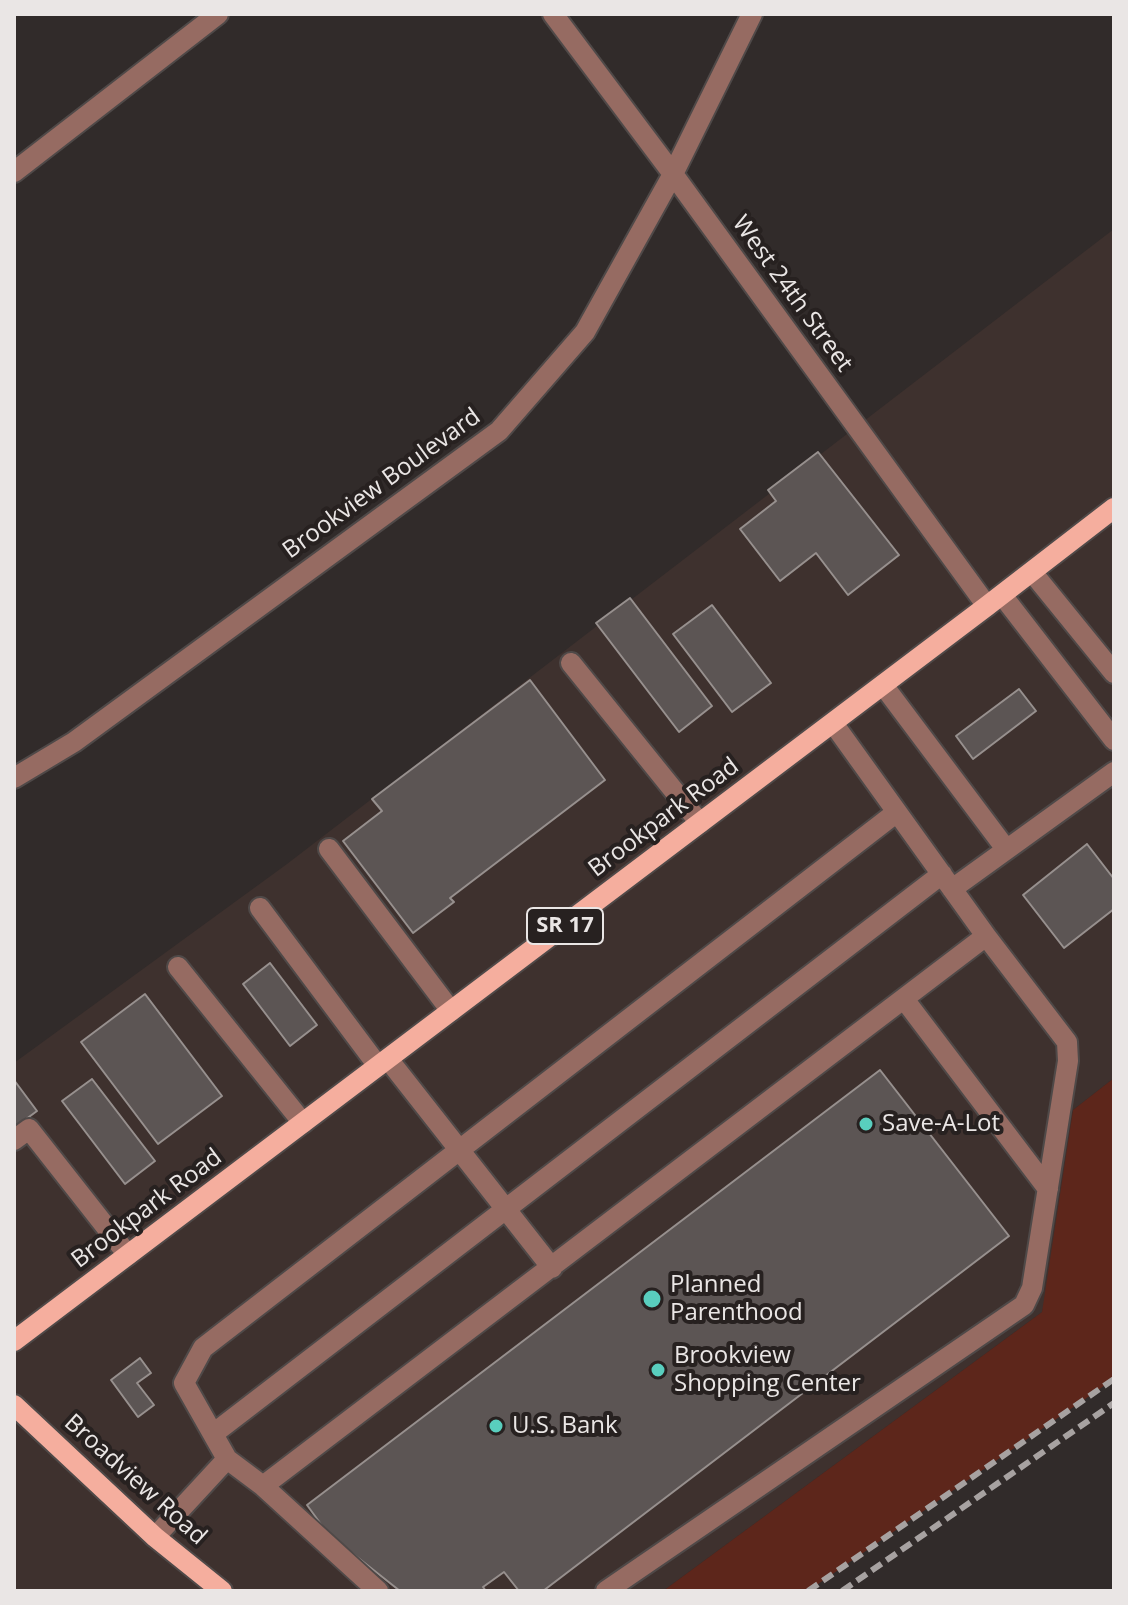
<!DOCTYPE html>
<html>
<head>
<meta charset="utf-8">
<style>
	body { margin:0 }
	#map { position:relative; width:1128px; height:1605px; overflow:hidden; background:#312b2a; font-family:"Open Sans",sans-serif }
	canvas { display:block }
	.frame { position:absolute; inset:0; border:16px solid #eae6e5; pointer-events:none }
</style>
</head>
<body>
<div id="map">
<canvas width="1128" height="1605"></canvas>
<div class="frame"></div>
</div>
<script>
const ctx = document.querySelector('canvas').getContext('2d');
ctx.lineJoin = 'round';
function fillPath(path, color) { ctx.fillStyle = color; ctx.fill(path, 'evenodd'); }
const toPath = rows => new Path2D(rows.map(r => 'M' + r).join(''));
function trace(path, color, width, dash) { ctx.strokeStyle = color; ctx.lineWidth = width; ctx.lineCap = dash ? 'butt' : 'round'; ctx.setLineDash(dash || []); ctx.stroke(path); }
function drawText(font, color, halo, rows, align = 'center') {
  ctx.font = font + ' "Open Sans",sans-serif'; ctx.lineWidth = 8; ctx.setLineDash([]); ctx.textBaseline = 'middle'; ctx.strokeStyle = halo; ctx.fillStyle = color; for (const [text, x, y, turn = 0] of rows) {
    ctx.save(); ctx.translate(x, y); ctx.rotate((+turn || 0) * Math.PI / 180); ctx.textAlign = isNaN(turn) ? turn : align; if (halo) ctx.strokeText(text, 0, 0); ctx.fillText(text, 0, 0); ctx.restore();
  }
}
fillPath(toPath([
	[1114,229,1114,1078,1073,1110,1051,1282,1042,1312,663,1591,14,1591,14,1063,287,864]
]), '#3e312e');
fillPath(toPath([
	[1114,1078,1114,1379,808,1591,663,1591,1042,1312,1073,1110]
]), '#5d261b');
const building = toPath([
	[818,452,899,555,848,595,816,553,780,581,740,529,776,501,768,490,818,452],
	[630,598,712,706,679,732,596,623,630,598],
	[712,605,771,683,732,712,673,634,712,605],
	[530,680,605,780,450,898,454,902,413,933,343,841,382,811,372,799,530,680],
	[1019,689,1036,711,973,759,956,736,1019,689],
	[1087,844,1114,879,1114,909,1064,948,1023,895,1087,844],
	[270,963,317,1025,290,1046,243,984,270,963],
	[145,994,222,1096,158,1144,81,1042,145,994],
	[880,1070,1009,1236,543,1591,519,1591,504,1572,483,1587,486,1591,400,1591,328,1534,307,1505,880,1070],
	[92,1079,155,1161,125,1184,62,1101,92,1079],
	[14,1080,37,1111,14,1128,14,1080],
	[140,1358,151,1373,137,1383,154,1405,138,1417,111,1380,140,1358]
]);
fillPath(building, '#5c5554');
trace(building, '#97908e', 2);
const minor = toPath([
	[553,14,673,174,987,606],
	[14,172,218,14],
	[1032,572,1114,673],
	[1002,595,1114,740],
	[571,663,700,823],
	[883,685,1006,849],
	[14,778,74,742,499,431,585,332,673,174,752,14],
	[329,849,451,1011],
	[952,889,1114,772],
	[260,908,378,1066],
	[178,967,303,1123],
	[904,999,1048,1189],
	[388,1059,552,1268],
	[14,1140,29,1129,128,1255],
	[213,1434,942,874],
	[227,1459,184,1383,203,1348,897,812],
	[263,1486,986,936],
	[155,1537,227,1459,263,1486,378,1591],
	[606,1591,1024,1305,1032,1288,1068,1061,1067,1042,986,936,833,723]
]);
const major = toPath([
	[14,1341,987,606,1114,508],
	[14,1405,155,1537,222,1591]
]);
trace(minor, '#4f4948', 24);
trace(major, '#4f4948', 24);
trace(minor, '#966b62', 20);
trace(major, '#f5ae9e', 20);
trace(toPath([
	[808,1591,1114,1379],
	[842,1591,1114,1403]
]), '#a7a2a1', 6, [12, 6]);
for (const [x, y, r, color] of [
	[866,1124,8,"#59cebe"],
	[652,1299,10,"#59cebe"],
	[658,1370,8,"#59cebe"],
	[496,1426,8,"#59cebe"]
]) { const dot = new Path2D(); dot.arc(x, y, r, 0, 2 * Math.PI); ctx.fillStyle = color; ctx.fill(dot); trace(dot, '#272120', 3); }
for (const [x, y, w] of [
	[565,926,76]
]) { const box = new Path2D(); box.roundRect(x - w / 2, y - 18, w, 36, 6); ctx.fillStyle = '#272120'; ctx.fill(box); trace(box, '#eae6e5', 2); }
drawText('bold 22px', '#eae6e5', null, [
	["SR 17",565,926]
]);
drawText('24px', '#eae6e5', '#272120', [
	["West 24th Street",792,294,54],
	["Brookview Boulevard",382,484,-36],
	["Brookpark Road",664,818,-37],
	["Brookpark Road",147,1209,-37],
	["Broadview Road",135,1480,42]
]);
drawText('24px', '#eae6e5', '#272120', [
	["Save-A-Lot",882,1124],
	["Planned",670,1285],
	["Parenthood",670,1313],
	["Brookview",674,1356],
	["Shopping Center",674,1384],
	["U.S. Bank",512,1426]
], 'left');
</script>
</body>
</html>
